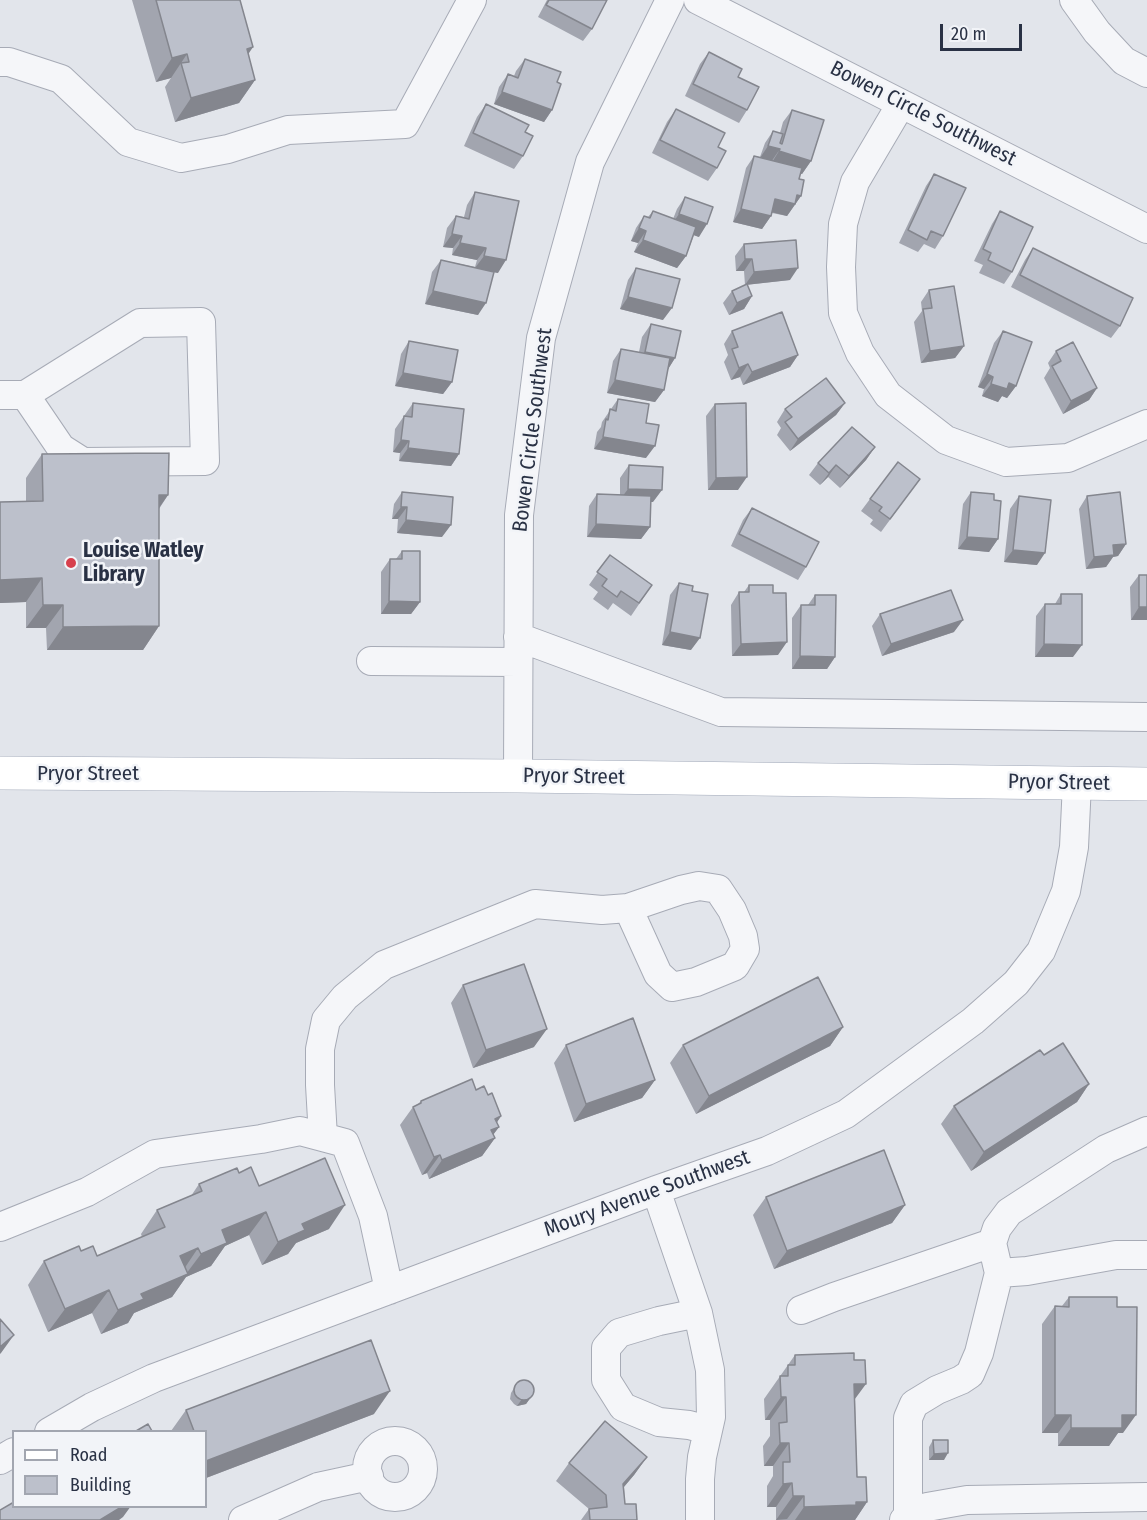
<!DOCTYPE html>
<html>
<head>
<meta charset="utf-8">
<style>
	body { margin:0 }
	#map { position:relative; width:1147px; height:1520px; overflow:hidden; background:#e2e5eb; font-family:"Fira Sans Condensed",sans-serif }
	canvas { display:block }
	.legend { position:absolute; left:12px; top:1430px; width:195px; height:78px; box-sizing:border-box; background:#f2f4f8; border:2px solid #a2a6b0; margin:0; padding:8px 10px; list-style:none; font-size:18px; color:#293144 }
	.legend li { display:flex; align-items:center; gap:12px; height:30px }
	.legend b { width:30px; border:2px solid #a2a6b0 }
	.scale { position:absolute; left:940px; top:24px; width:82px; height:27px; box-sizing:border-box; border:3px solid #293144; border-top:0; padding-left:8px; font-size:18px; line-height:21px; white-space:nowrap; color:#293144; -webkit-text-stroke:4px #f2f4f8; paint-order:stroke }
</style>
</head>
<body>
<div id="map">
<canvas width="1147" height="1520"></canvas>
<ul class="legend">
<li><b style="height:8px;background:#fff"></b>Road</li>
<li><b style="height:16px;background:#bcc0cb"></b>Building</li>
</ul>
<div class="scale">20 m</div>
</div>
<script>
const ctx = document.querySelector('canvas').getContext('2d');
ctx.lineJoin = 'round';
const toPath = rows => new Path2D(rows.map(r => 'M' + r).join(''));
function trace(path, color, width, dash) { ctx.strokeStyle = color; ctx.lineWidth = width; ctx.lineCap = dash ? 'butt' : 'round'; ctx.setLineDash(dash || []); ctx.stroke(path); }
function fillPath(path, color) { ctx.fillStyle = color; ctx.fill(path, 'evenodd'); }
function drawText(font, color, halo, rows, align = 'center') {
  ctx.font = font + ' "Fira Sans Condensed",sans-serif'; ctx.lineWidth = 5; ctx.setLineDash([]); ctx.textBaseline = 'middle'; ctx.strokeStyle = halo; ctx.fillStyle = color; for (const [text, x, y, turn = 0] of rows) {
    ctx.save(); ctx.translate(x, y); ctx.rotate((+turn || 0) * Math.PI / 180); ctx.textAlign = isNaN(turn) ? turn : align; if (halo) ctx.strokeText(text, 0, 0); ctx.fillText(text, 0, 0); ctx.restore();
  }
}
const minor = toPath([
	[698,0,1147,229],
	[1074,0,1097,32,1124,61,1147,73],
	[0,62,9,62,61,79,128,142,181,158,228,149,288,130,405,124,472,0],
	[901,104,855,182,843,224,841,267,843,313,860,353,888,395,946,440,1006,462,1068,458,1147,424],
	[0,395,25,395,140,323,201,322,205,461,83,462,61,448,25,395],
	[518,637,721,712,1147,717],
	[371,661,518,662],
	[518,776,519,515,541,338,590,162,670,0],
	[323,1137,320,1085,320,1049,326,1020,345,997,384,965,535,904,602,910,628,908,681,890,699,886,718,889,732,910,743,936,745,949,735,966,696,982,672,987,658,974,628,908],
	[656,1190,698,1313,710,1370,711,1417,702,1457,700,1479,700,1520],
	[0,1227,87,1192,155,1154,261,1139,300,1131,345,1143,373,1216,389,1290],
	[999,1273,1027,1271,1116,1255,1147,1255],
	[801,1310,834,1297,992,1243],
	[698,1313,659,1321,619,1333,606,1348,606,1380,623,1407,659,1422,689,1425,708,1430],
	[49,1432,92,1407,154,1378,656,1190,767,1151,846,1114,973,1021,1016,983,1041,951,1066,891,1074,847,1077,783],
	'367 1469a28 28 0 1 1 56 0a28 28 0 1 1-56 0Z',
	[0,1460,14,1452],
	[908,1516,908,1418,914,1404,937,1390,961,1380,970,1374,979,1353,999,1273,992,1243,997,1228,1009,1212,1106,1149,1147,1131],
	[243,1520,318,1487,369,1476],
	[904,1520,908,1516,927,1507,967,1500,1147,1497]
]);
const major = toPath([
	[0,773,518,776,1147,784]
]);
trace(minor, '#a7abb6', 30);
trace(major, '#a0a8b8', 34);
trace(minor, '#f5f6f9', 28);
trace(major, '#fff', 33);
fillPath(toPath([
	[132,0,240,0,248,55,255,80,239,103,175,122,165,87,171,78,156,82],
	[547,0,607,0,592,29,583,41,538,17],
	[709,52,738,77,747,110,739,123,685,96,700,64],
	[525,59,557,82,552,110,544,122,494,104,499,87,508,74,514,76,516,71],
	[486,104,525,132,523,156,514,169,464,146,477,117],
	[676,109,718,147,717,168,708,181,652,153,667,122],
	[792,110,811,161,802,174,800,173,799,179,801,196,787,216,772,213,771,216,762,229,733,222,746,168,754,156,760,157,765,143,773,131,780,133,783,122],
	[934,174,943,236,935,249,924,244,918,252,899,243,926,186],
	[475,192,498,273,493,272,478,315,425,304,432,272,441,260,475,267,477,260,452,255,453,248,443,247,447,228,456,216,464,217,467,205],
	[685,197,699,237,694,235,686,256,677,268,634,252,638,243,631,241,636,228,644,216,648,217,653,211,673,219,677,209],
	[1000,211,1012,272,1004,284,979,273,983,265,974,261,992,224],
	[744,244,790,280,745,285,744,271,736,271,735,256],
	[1033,248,1120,326,1111,338,1011,287,1025,260],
	[636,268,663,320,620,309,628,280],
	[929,290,964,346,955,358,921,363,914,322,922,311,921,302],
	[732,291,752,296,744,309,729,315,723,303],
	[651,324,675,358,668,369,664,390,655,402,607,393,613,361,621,349,639,352,642,337],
	[732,331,798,355,790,367,743,385,740,377,731,380,724,362,728,355,724,344],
	[1003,331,1016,386,1007,398,1002,396,998,402,982,396,984,389,978,387,994,343],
	[409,341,452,382,443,394,395,386,401,354],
	[1056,351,1097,388,1089,400,1063,414,1044,378,1050,368,1048,363],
	[618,399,646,423,646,458,594,449,597,432,601,427,602,422],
	[413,403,459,454,451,466,399,461,400,453,393,452,395,429],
	[845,403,836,415,790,451,777,435,781,428,777,422,785,409],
	[715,404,738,490,708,490,706,416],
	[875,447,866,460,840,488,828,477,820,485,809,475,818,463],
	[42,454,168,495,159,509,159,626,143,650,47,650,46,628,26,628,26,602,0,603,0,502,26,501,26,478],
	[629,465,653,502,651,502,650,527,641,539,587,537,589,506,597,494,620,495,620,478],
	[920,479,881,532,870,524,873,520,861,511,870,499],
	[402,492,442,537,397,533,398,519,392,519,394,504],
	[971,492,994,500,998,539,989,552,958,549,963,504],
	[1019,496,1037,565,1004,562,1010,509],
	[1087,496,1126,544,1118,556,1113,557,1106,567,1086,569,1079,509],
	[752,508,806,567,798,580,731,546,743,520],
	[402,551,420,602,411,614,381,614,381,572,390,559,396,559],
	[610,555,652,585,631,616,613,603,608,610,593,599,598,592,589,585],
	[1139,575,1147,575,1147,620,1131,620,1130,587],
	[679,583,691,650,662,645,670,595],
	[749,585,773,593,778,655,732,656,731,605,739,592,744,592],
	[1061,594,1073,657,1035,657,1036,616,1045,604,1055,604],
	[815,595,835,657,827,669,792,669,792,618,801,605,808,605],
	[880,614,954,632,882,656,872,626],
	[463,985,534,1047,473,1068,451,1003],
	[843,1027,830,1046,696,1114,670,1063,683,1045],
	[566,1045,655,1080,642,1098,574,1122,554,1063],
	[1044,1055,1089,1084,1077,1102,971,1171,941,1124,954,1106],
	[476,1090,501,1116,497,1122,499,1127,493,1135,495,1138,482,1156,429,1179,427,1173,422,1175,400,1125,413,1107,418,1104,421,1101],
	[239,1173,329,1229,296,1243,288,1254,262,1265,249,1235,225,1246,211,1266,186,1277,172,1297,134,1313,128,1323,101,1334,92,1313,48,1332,28,1285,44,1261,81,1251,97,1256,142,1237,141,1234,157,1210,191,1196,199,1184],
	[766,1197,905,1205,892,1223,774,1269,753,1215],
	[1069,1297,1123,1433,1118,1433,1109,1446,1058,1446,1058,1433,1042,1433,1042,1324,1055,1306,1062,1306],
	[795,1355,855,1399,857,1477,867,1502,855,1520,776,1520,776,1507,767,1507,767,1486,773,1476,773,1466,764,1466,763,1446,770,1436,770,1420,765,1420,764,1399],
	[517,1383,531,1397,526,1404,517,1406,514,1404,510,1399,511,1393],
	[186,1410,374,1414,206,1478,206,1431,171,1431],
	[933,1440,944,1460,929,1460,929,1447],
	[647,1457,634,1475,624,1487,625,1504,637,1520,581,1520,589,1509,556,1481,569,1463]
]), '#a2a5af');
fillPath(toPath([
	[253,47,237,71,247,49],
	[187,54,171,78,156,82,172,58],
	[255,80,239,103,175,122,191,98],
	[502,92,552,110,544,122,494,104],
	[768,146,780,149,771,162,760,158],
	[779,151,811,161,802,174,771,164],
	[797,195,801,196,787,216,767,211,775,199],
	[741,209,771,216,762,229,733,222],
	[679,214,707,224,699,237,670,227],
	[639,228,646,231,638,243,631,241],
	[452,234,462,236,453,248,443,247],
	[643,240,686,256,677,268,634,252],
	[460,243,486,248,477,260,452,255],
	[484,256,506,260,498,273,475,268],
	[745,259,752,259,744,271,736,271],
	[798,268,790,280,745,285,754,272],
	[433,291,486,303,478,315,425,304],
	[752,296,744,309,729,315,737,303],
	[628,297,672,308,663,320,620,309],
	[964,346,955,358,921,363,930,351],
	[645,352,675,358,667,371,636,364],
	[798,355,790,367,743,385,752,372],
	[748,364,740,377,731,380,739,368],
	[403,373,452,382,443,394,395,386],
	[987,374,993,377,984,389,978,387],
	[615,380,664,390,655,402,607,393],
	[1009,383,1016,386,1007,398,1002,396,998,402,982,396,991,384],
	[1097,388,1089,400,1063,414,1071,401],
	[845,403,836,415,790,451,798,439],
	[603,437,655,446,646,458,594,449],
	[401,440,409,441,400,453,393,452],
	[875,447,866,460,840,488,849,476],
	[408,448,459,454,451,466,399,461],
	[836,465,828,477,820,485,829,473],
	[747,477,738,490,708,490,716,478],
	[628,489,662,490,653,502,619,501],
	[159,495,168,495,152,518],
	[401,507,407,507,398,519,392,519],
	[406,520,451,525,442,537,397,533],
	[596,524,650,527,641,539,587,537],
	[967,537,998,539,989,552,958,549],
	[1126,544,1118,556,1113,557,1106,567,1086,569,1094,557,1113,545],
	[1013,550,1045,553,1037,565,1004,562],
	[42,578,26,602,0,603,0,580],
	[389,601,420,602,411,614,381,614],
	[43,605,63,605,46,628,26,628],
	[1139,607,1147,607,1147,620,1131,620],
	[963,620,954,632,882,656,891,644],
	[159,626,143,650,47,650,63,627],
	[670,632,700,638,691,650,662,645],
	[787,642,778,655,732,656,741,644],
	[1044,644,1082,645,1073,657,1035,657],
	[800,656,835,657,827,669,792,669],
	[843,1027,830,1046,696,1114,709,1096],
	[547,1029,534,1047,473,1068,486,1050],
	[655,1080,642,1098,574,1122,586,1104],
	[1089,1084,1077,1102,971,1171,984,1152],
	[501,1116,492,1130,499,1127,489,1140,495,1138,482,1156,429,1179,442,1160,495,1119],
	[440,1155,427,1173,422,1175,434,1157],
	[345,1205,329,1229,296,1243,288,1254,262,1265,278,1242,302,1224],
	[905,1205,892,1223,774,1269,787,1251],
	[266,1212,249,1235,225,1246,211,1266,186,1277,172,1297,134,1313,128,1323,101,1334,118,1310,141,1294,186,1274,201,1254,222,1230],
	[198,1248,182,1272,180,1256],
	[109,1290,92,1313,48,1332,65,1309],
	[14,1335,1,1353,0,1354,0,1347],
	[854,1384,866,1384,849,1407],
	[390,1391,374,1414,206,1478,206,1461],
	[531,1397,526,1404,517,1406,522,1399],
	[781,1397,786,1397,770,1420,765,1420],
	[1055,1415,1071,1415,1058,1433,1042,1433],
	[1122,1415,1136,1415,1123,1433,1118,1433,1109,1446,1058,1446,1071,1428],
	[780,1443,789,1443,773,1466,764,1466],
	[948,1453,944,1460,929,1460,934,1454],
	[647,1457,634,1475,611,1502,623,1484],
	[792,1483,776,1507,767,1507,783,1484],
	[793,1496,804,1496,787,1519,776,1520],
	[856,1502,867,1502,855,1520,795,1520,804,1507],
	[123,1506,131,1506,123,1517,119,1520,100,1520]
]), '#84868e');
const building = toPath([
	[156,0,240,0,253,47,247,49,255,80,191,98,181,63,189,62,187,54,172,58,156,0],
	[549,0,607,0,592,29,546,5,549,0],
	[709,52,742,69,738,77,759,87,747,110,693,84,709,52],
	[525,59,561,72,557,82,561,84,552,110,502,92,508,74,518,78,525,59],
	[486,104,529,125,525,132,533,136,523,156,473,133,486,104],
	[676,109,725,133,718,147,726,151,717,168,660,140,676,109],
	[792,110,824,120,811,161,779,151,780,149,768,146,773,131,783,134,780,143,782,144,792,110],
	[754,156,802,168,799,179,804,180,801,196,797,195,795,204,775,199,771,216,741,209,754,156],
	[934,174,966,188,943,236,931,231,927,240,908,230,934,174],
	[475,192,519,201,506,260,484,256,486,248,460,243,462,236,452,234,456,216,469,219,475,192],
	[685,197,713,207,707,224,679,214,685,197],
	[653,211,696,227,686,256,643,240,646,231,639,228,644,216,650,218,653,211],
	[1000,211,1033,227,1012,272,988,260,991,253,983,249,1000,211],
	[796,240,798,268,754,272,752,259,745,259,744,244,796,240],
	[1033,248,1133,298,1120,326,1020,275,1033,248],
	[441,260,494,272,486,303,433,291,441,260],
	[636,268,680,279,672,308,628,297,636,268],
	[747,284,752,296,737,303,732,291,747,284],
	[954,286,964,346,930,351,923,309,932,308,929,290,954,286],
	[782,312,798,355,752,372,748,364,739,368,732,349,738,347,732,331,782,312],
	[651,324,681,331,675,358,645,352,651,324],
	[1003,331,1032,342,1016,386,1009,383,1007,389,991,384,993,377,987,374,1003,331],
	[409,341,458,350,452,382,403,373,409,341],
	[1073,342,1097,388,1071,401,1052,366,1061,361,1056,351,1073,342],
	[621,349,670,358,664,390,615,380,621,349],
	[826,378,845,403,798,439,785,422,792,417,785,409,826,378],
	[618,399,649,404,646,423,659,425,655,446,603,437,606,419,608,420,610,409,616,411,618,399],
	[413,403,464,409,459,454,408,448,409,441,401,440,404,416,412,417,413,403],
	[746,403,747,477,716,478,715,404,746,403],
	[852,427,875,447,849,476,836,465,829,473,818,463,852,427],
	[169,453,168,495,159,495,159,626,63,627,63,605,43,605,42,578,0,580,0,502,43,501,42,454,169,453],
	[898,462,920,479,890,519,879,511,882,507,870,499,898,462],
	[629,465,663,467,662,490,628,489,629,465],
	[402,492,453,497,451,525,406,520,407,507,401,507,402,492],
	[971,492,994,494,994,500,1001,501,998,539,967,537,971,492],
	[1120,492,1126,544,1113,545,1114,555,1094,557,1087,496,1120,492],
	[597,494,651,496,650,527,596,524,597,494],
	[1019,496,1051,500,1045,553,1013,550,1019,496],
	[752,508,819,542,806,567,739,534,752,508],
	[402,551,420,551,420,602,389,601,390,559,402,559,402,551],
	[610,555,652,585,639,603,621,591,617,597,602,586,607,579,597,572,610,555],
	[1139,575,1147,575,1147,607,1139,607,1139,575],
	[679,583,693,586,692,591,708,594,700,638,670,632,679,583],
	[749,585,773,585,773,593,786,593,787,642,741,644,739,592,749,592,749,585],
	[951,590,963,620,891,644,880,614,951,590],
	[1061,594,1082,594,1082,645,1044,644,1045,604,1061,604,1061,594],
	[815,595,836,595,835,657,800,656,801,605,815,605,815,595],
	[524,964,547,1029,486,1050,463,985,524,964],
	[818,977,843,1027,709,1096,683,1045,818,977],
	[633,1018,655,1080,586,1104,566,1045,633,1018],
	[1063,1043,1089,1084,984,1152,954,1106,1040,1050,1044,1055,1063,1043],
	[472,1079,476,1090,484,1086,488,1095,492,1093,501,1116,495,1119,499,1127,491,1130,495,1138,442,1160,440,1155,434,1157,413,1107,421,1103,421,1101,472,1079],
	[884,1150,905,1205,787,1251,766,1197,884,1150],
	[325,1158,345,1205,302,1224,305,1230,278,1242,266,1212,222,1230,227,1243,201,1254,198,1248,180,1256,188,1274,141,1294,144,1299,118,1310,109,1290,65,1309,44,1261,79,1246,81,1251,93,1246,97,1256,165,1227,157,1210,202,1191,199,1184,237,1168,239,1173,251,1167,259,1186,325,1158],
	[1069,1297,1117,1297,1117,1307,1137,1307,1136,1415,1122,1415,1122,1428,1071,1428,1071,1415,1055,1415,1055,1306,1069,1307,1069,1297],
	[0,1319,14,1335,0,1347,0,1319],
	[371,1340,390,1391,206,1461,206,1431,194,1431,186,1410,371,1340],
	[854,1353,854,1360,865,1360,866,1384,854,1384,857,1477,866,1477,867,1502,856,1502,856,1505,804,1507,804,1496,793,1496,792,1483,783,1484,783,1462,790,1462,789,1443,780,1443,779,1423,787,1422,786,1397,781,1397,780,1376,788,1376,788,1365,795,1365,795,1355,854,1353],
	'514 1390a10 10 0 1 1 20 0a10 10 0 1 1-20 0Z',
	[605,1421,647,1457,623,1484,625,1504,636,1504,637,1520,590,1520,589,1509,607,1507,606,1495,569,1463,605,1421],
	[148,1424,152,1431,136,1431,148,1424],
	[933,1440,948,1440,948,1453,934,1454,933,1440],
	[14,1502,14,1506,123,1506,100,1520,0,1520,0,1510,14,1502]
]);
fillPath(building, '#bcc0cb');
trace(building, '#84868e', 1.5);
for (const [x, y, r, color] of [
	[71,563,6,"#d7404d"]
]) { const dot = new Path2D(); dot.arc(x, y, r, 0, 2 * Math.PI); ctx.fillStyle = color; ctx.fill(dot); trace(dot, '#f2f4f8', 2); }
drawText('21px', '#293144', '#f2f4f8', [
	["Bowen Circle Southwest",923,114,27],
	["Bowen Circle Southwest",533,430,-83],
	["Pryor Street",88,774],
	["Pryor Street",574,777,1],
	["Pryor Street",1059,783,1],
	["Moury Avenue Southwest",647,1194,-20]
]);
drawText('bold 21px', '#293144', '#f2f4f8', [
	["Louise Watley",83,551],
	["Library",83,575]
], 'left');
</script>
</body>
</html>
